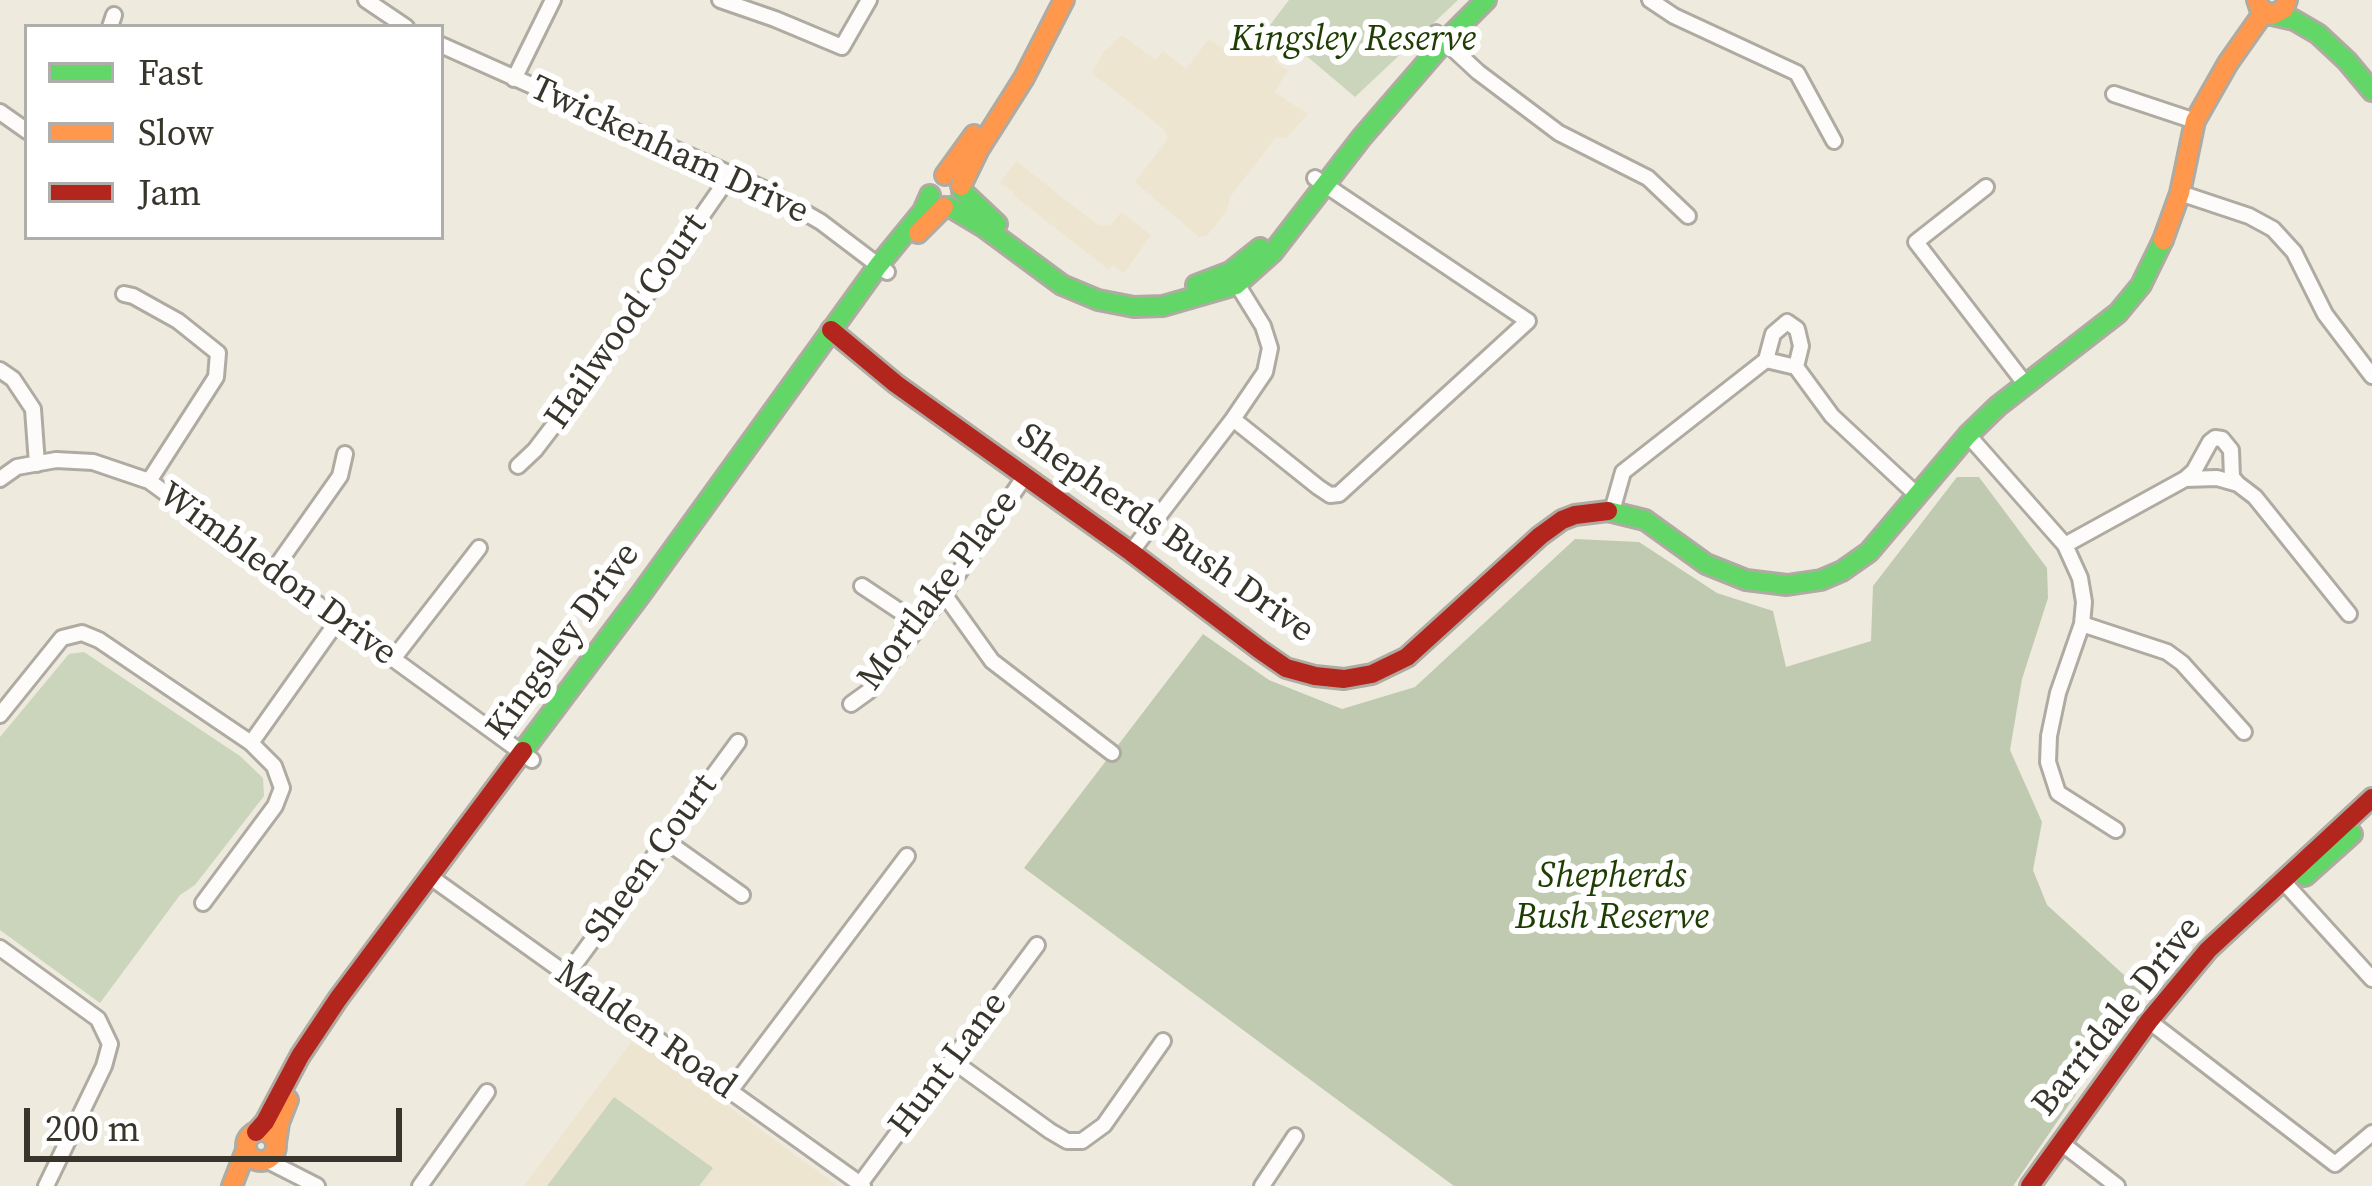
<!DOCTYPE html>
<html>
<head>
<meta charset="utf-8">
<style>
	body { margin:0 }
	#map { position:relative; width:2372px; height:1186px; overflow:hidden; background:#efeade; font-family:"Source Serif 4",serif }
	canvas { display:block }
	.legend { position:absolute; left:24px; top:24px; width:420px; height:216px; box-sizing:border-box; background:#fff; border:3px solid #afaeab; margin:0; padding:15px 21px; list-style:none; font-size:36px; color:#38352c }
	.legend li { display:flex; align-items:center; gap:24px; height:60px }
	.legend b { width:60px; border:3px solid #afaeab }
	.scale { position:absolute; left:24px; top:1108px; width:378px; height:54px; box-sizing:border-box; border:6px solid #38352c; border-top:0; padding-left:15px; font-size:36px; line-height:42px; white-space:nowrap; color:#38352c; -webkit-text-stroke:9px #fff; paint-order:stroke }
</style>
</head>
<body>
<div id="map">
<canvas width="2372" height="1186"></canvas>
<ul class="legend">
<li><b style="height:15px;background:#63d668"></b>Fast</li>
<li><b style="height:15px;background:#ff974d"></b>Slow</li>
<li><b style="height:15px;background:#b3261e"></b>Jam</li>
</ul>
<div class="scale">200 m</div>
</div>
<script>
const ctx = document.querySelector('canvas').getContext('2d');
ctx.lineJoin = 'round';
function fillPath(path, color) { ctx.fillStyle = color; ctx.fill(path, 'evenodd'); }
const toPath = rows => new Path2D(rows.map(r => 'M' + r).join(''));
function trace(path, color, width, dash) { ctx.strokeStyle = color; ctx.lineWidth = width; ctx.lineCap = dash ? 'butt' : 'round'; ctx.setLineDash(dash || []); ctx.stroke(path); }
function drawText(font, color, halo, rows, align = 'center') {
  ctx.font = font + ' "Source Serif 4",serif'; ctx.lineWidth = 12; ctx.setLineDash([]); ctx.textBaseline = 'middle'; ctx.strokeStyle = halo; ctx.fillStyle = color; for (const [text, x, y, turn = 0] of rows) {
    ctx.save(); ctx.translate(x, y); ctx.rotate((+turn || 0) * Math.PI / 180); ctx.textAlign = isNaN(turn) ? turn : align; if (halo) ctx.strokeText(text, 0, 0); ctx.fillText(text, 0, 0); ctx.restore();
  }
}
fillPath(toPath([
	[1253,26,1284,48,1275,62,1288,71,1274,92,1308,114,1286,138,1276,137,1230,197,1227,210,1207,236,1199,237,1135,182,1167,140,1166,131,1092,73,1103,53,1122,35,1155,60,1163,51,1186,69,1209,39,1233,56],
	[1016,161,1099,226,1111,225,1121,212,1151,235,1124,273,1113,265,1109,270,1013,195,1014,192,1000,183],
	[634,1038,838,1186,524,1186]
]), '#eee5d0');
fillPath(toPath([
	[1289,0,1458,0,1355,97,1270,25],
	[84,652,240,756,263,778,264,796,195,885,180,895,100,1003,0,930,0,737,69,654],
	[614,1097,713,1168,699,1186,547,1186]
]), '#cad5bb');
fillPath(toPath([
	[1957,477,1979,477,2047,568,2048,598,2022,679,2010,750,2042,822,2033,870,2047,905,2145,994,2013,1186,1454,1186,1024,868,1203,634,1269,680,1342,709,1415,687,1575,539,1639,542,1717,593,1773,611,1786,667,1871,641,1873,586]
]), '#bfcab0');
const street = toPath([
	[366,0,406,27],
	[720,0,775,19,842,47,869,0],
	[1650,0,1674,16,1797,73,1834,141],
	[110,27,114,15],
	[1436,33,1478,72,1559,133,1648,178,1688,216],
	[441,45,766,190,821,222,887,272],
	[514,79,553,0],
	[2114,94,2195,121],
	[0,112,27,131],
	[1986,187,1916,242,2026,385],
	[2180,193,2249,216,2273,229,2294,252,2325,314,2372,376],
	[124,294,133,296,178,321,218,353,216,377,149,481],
	[1766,360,1773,334,1787,322,1797,329,1801,346,1796,367],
	[0,370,13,379,33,409,37,464],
	[1233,419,1318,487,1330,495,1339,494,1528,321,1315,178],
	[1968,435,2065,545,2080,578,2084,602,2082,624,2058,693,2049,736,2048,762,2058,793,2116,830],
	[518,466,535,450,577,395,731,174],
	[0,479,17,467,56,460,93,462,149,481,532,760],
	[2185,479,2194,471,2210,442,2215,438,2222,439,2231,450,2232,477,2238,484],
	[1612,511,1623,472,1766,360,1796,367,1832,416,1918,496],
	[2065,545,2185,479,2217,478,2238,484,2255,497,2349,614],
	[1131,552,1233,419,1265,372,1270,348,1263,326,1232,276],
	[273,571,340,476,345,454],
	[862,586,919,624],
	[944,594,992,661,1112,753],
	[2082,624,2167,652,2182,663,2244,732],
	[393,659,479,548],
	[851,704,869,691,944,594,1025,476],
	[0,715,62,638,82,633,99,640,251,743,274,766,282,788,275,806,203,903],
	[251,743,339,619],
	[666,841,742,895],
	[429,876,863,1186],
	[2282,880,2372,979],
	[0,948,98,1019,110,1044,104,1066,46,1186],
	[566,976,738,742],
	[2149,1021,2335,1164,2372,1133],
	[953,1061,1050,1131,1067,1141,1082,1141,1104,1125,1163,1041],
	[730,1091,907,856],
	[2060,1142,2117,1186],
	[266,1160,317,1186],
	[860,1184,1037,945],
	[420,1186,487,1092],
	[1262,1186,1295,1136]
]);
const fast = toPath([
	[2272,15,2294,20,2318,34,2347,61,2372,91],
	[962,191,997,224],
	[950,207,985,228,1062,285,1098,300,1134,307,1163,306,1236,285,1273,252,1362,137,1445,41,1486,0],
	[1196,285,1230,272,1260,248],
	[1608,511,1645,520,1706,564,1746,580,1787,585,1821,580,1842,571,1869,552,1968,435,1998,406,2118,313,2141,285,2163,240],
	[523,751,641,594,878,266,923,211,930,195],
	[2305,876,2352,834]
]);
const slow = toPath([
	[2257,0,2260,9,2272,15,2284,9,2287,0],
	[945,175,974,135],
	[961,186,979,149,1024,78,1064,0],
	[918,233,944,207],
	[2163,240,2180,193,2195,121,2228,63,2264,12],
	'246 1146a15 15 0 1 1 30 0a15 15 0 1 1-30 0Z',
	[276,1143,279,1123,288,1100],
	[232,1186,246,1150]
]);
const jam = toPath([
	[831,330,896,384,1131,552,1260,650,1286,668,1315,676,1344,679,1372,674,1407,657,1540,536,1562,520,1575,515,1608,511],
	[256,1132,265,1122,300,1056,338,999,523,751],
	[2030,1186,2149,1021,2208,950,2372,798]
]);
trace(street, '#afaba2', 20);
trace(fast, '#afaba2', 24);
trace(slow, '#afaba2', 24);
trace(jam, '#afaba2', 24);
trace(street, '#fdfcfa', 14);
trace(fast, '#63d668', 18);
trace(slow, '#ff974d', 18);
trace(jam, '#b3261e', 18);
drawText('italic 36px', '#1f3d03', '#fff', [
	["Kingsley Reserve",1353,41],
	["Shepherds",1612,878],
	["Bush Reserve",1612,919]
]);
drawText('36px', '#38352c', '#fff', [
	["Twickenham Drive",669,151,25],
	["Hailwood Court",627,322,-55],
	["Shepherds Bush Drive",1165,534,35],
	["Wimbledon Drive",277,575,36],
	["Mortlake Place",939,591,-53],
	["Kingsley Drive",564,642,-54],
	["Sheen Court",652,859,-54],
	["Barridale Drive",2118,1017,-51],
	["Malden Road",645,1031,35],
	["Hunt Lane",949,1065,-53]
]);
</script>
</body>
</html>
